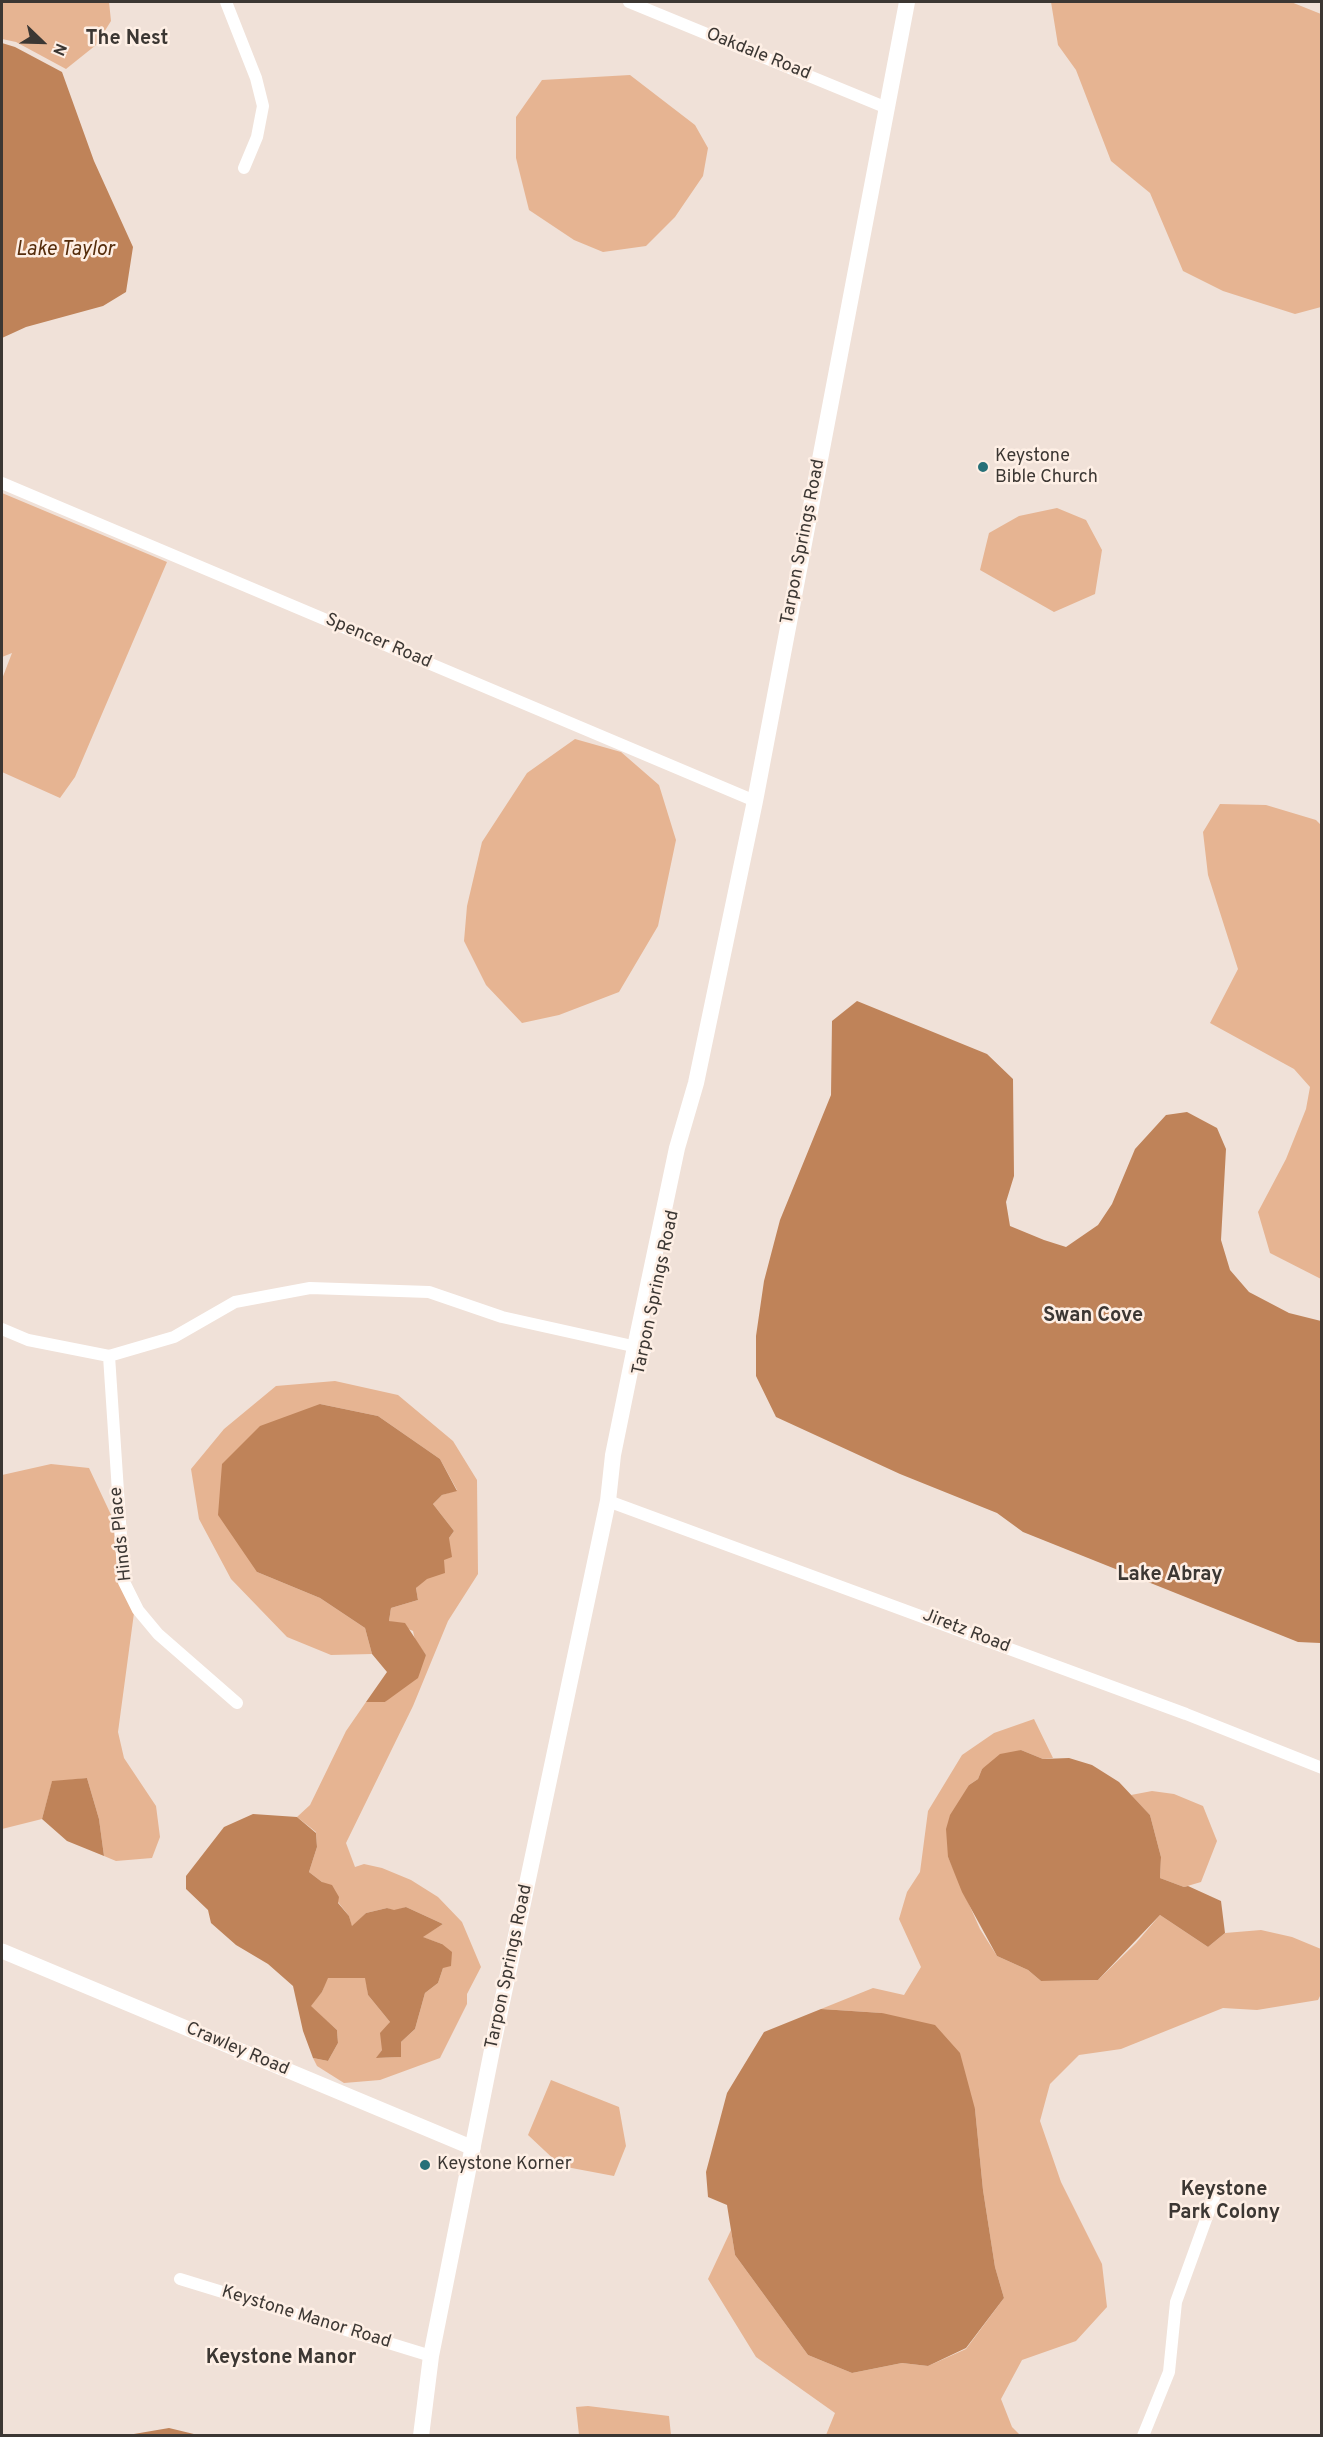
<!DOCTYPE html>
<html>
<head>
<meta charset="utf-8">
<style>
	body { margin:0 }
	#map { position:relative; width:1323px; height:2437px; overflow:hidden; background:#f0e1d8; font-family:Overpass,sans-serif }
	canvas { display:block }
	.frame { position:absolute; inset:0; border:3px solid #3c3733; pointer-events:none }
	.north { position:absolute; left:12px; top:12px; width:60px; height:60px; -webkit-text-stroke:4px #feefe5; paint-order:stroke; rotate:113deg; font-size:16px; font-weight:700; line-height:24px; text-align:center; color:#3c3733 }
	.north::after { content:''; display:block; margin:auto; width:21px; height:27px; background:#3c3733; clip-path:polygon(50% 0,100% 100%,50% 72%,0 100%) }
</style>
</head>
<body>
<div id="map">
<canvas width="1323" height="2437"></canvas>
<div class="frame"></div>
<div class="north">N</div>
</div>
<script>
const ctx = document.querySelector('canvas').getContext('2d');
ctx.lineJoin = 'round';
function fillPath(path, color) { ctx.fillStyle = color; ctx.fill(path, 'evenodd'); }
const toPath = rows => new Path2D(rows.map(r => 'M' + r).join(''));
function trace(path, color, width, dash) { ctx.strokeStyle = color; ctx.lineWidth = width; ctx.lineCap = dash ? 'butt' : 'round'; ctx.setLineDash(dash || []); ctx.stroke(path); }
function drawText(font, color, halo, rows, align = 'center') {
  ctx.font = font + ' Overpass,sans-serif'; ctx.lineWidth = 5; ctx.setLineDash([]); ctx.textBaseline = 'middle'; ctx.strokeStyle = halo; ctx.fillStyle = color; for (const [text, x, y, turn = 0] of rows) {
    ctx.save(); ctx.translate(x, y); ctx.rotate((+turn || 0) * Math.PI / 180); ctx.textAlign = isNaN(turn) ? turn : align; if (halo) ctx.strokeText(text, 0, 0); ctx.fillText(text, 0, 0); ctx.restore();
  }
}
fillPath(toPath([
	[2,2,109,2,111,21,96,45,66,69,16,42,2,39],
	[1051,2,1291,2,1321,14,1321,307,1295,314,1223,291,1183,271,1150,193,1111,161,1076,70,1058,45],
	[630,75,695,125,708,148,703,176,675,217,646,246,603,252,574,240,529,210,516,158,516,117,542,80],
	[2,493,167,562,75,777,60,798,2,772,2,679,12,653,2,657],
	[1057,508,1086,520,1102,550,1095,594,1054,612,980,570,989,533,1019,516],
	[575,739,621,752,659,785,676,840,658,926,619,992,559,1015,522,1023,486,985,464,941,467,906,482,842,527,773],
	[1220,804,1266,805,1316,820,1321,825,1321,1279,1270,1253,1258,1212,1286,1159,1306,1109,1310,1087,1294,1069,1210,1023,1238,969,1208,875,1203,832],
	[335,1381,398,1395,453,1441,477,1480,478,1574,448,1621,413,1706,346,1843,355,1867,364,1864,382,1868,411,1880,438,1897,462,1922,481,1967,467,1994,467,2004,440,2058,380,2080,344,2083,317,2066,313,2058,328,2061,338,2043,337,2030,310,2006,322,1992,327,1978,366,1978,368,1995,390,2022,382,2050,377,2058,400,2057,401,2042,415,2029,425,1993,438,1983,443,1968,442,1944,422,1937,443,1924,406,1907,394,1911,387,1908,366,1913,352,1927,349,1916,322,1882,309,1872,317,1847,316,1832,297,1817,310,1805,346,1731,366,1702,385,1702,426,1655,415,1640,413,1631,389,1621,391,1608,418,1600,416,1588,443,1560,449,1538,454,1531,433,1504,442,1495,457,1490,440,1459,378,1416,320,1404,257,1572,320,1598,365,1628,372,1654,331,1655,287,1637,231,1579,199,1519,191,1469,224,1429,276,1386],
	[51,1464,89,1468,113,1519,118,1582,134,1613,118,1732,124,1758,156,1806,160,1837,152,1858,116,1861,104,1856,99,1819,87,1778,52,1782,42,1819,2,1829,2,1475],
	[1034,1719,1053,1758,1043,1759,1021,1750,982,1769,978,1779,969,1785,948,1857,980,1929,997,1956,1028,1970,1041,1981,1098,1980,1136,1943,1160,1915,1208,1947,1225,1933,1261,1930,1292,1937,1321,1949,1321,1994,1318,2000,1257,2010,1223,2008,1121,2049,1079,2055,1050,2084,1040,2121,1061,2182,1102,2264,1107,2307,1076,2341,1022,2360,1001,2399,1012,2427,1020,2435,826,2435,835,2413,756,2357,708,2279,731,2230,735,2255,808,2355,852,2373,902,2363,928,2366,966,2349,1004,2298,995,2267,983,2190,975,2109,882,2013,821,2009,873,1988,904,1995,921,1967,899,1919,907,1892,920,1872,928,1811,962,1755,994,1733],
	[1152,1791,1174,1794,1203,1806,1217,1841,1201,1882,1184,1887,1160,1878,1161,1857,1150,1815,1131,1795],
	[551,2080,619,2107,626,2146,614,2176,561,2166,528,2135],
	[588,2406,669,2416,671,2435,579,2435,576,2407]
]), '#e6b492');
fillPath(toPath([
	[2,43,15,47,62,72,94,161,133,247,126,292,103,306,26,327,2,338],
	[857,1001,987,1054,1013,1079,1014,1176,1006,1202,1010,1226,1044,1240,1066,1247,1098,1225,1112,1204,1135,1149,1166,1115,1187,1112,1217,1128,1226,1149,1221,1240,1230,1270,1249,1292,1289,1313,1321,1321,1320,1643,1298,1642,1023,1532,997,1513,900,1474,776,1417,756,1376,756,1336,764,1281,780,1220,831,1095,832,1021],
	[320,1404,378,1416,440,1459,457,1491,442,1495,433,1504,454,1531,449,1538,452,1557,444,1560,445,1573,427,1579,416,1588,418,1600,391,1608,389,1621,405,1623,426,1655,418,1678,385,1702,366,1702,387,1672,372,1654,365,1628,320,1598,257,1572,218,1515,222,1464,260,1426],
	[1021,1750,1043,1759,1069,1758,1092,1765,1119,1782,1150,1815,1161,1857,1160,1878,1184,1887,1188,1886,1221,1901,1225,1933,1208,1947,1160,1915,1098,1980,1041,1981,1028,1970,997,1956,962,1892,948,1857,946,1829,950,1815,969,1785,978,1779,982,1769,1000,1754],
	[87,1778,99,1819,104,1856,67,1841,42,1819,52,1781],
	[253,1814,297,1817,316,1833,317,1847,309,1872,322,1882,332,1885,339,1897,338,1903,349,1916,352,1926,366,1913,387,1908,394,1910,406,1907,443,1924,423,1937,442,1944,452,1952,451,1966,443,1968,438,1983,425,1993,415,2029,401,2042,401,2057,376,2058,382,2050,380,2033,390,2022,368,1995,365,1978,328,1978,322,1992,311,2006,337,2030,338,2043,328,2061,313,2058,303,2031,293,1986,268,1964,236,1945,211,1923,208,1910,186,1889,186,1876,224,1827],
	[821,2009,882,2013,935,2025,960,2053,975,2109,983,2190,995,2267,1004,2298,966,2348,928,2366,902,2363,852,2373,808,2355,735,2255,727,2205,708,2197,706,2172,727,2093,764,2032],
	[169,2428,198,2435,128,2435]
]), '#bf8359');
trace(toPath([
	[226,2,256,78,263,106,257,137,244,168],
	[629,2,887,108],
	[2,483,755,801],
	[2,1329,28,1340,109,1356,174,1337,235,1302,310,1288,429,1292,502,1317,646,1349],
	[109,1356,124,1582,138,1610,158,1634,237,1703],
	[608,1501,1186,1714,1322,1768],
	[180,2279,431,2356],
	[1143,2436,1169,2372,1176,2302,1217,2189]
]), '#fff', 12);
trace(toPath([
	[2,1951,473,2148]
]), '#fff', 15);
trace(toPath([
	[421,2436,431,2356,494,2040,608,1501,613,1455,635,1347,677,1148,696,1083,755,801,907,2]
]), '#fff', 16);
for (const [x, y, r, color] of [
	[983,467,6,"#277078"],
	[425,2165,6,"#277078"]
]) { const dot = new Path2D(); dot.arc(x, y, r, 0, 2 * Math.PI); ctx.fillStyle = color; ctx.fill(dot); trace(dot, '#feefe5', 2); }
drawText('18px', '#3c3733', '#feefe5', [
	["Oakdale Road",758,55,22],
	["Tarpon Springs Road",804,542,-79],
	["Spencer Road",378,642,23],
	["Tarpon Springs Road",657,1293,-78],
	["Hinds Place",122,1534,-96],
	["Jiretz Road",966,1632,21],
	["Tarpon Springs Road",510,1967,-78],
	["Crawley Road",237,2050,23],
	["Keystone Manor Road",306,2318,17]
]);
drawText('18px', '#3c3733', '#feefe5', [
	["Keystone",995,457],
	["Bible Church",995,478],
	["Keystone Korner",437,2165]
], 'left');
drawText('bold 20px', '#3c3733', '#feefe5', [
	["The Nest",127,40],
	["Swan Cove",1093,1317],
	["Lake Abray",1170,1576],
	["Keystone",1224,2191],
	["Park Colony",1224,2214],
	["Keystone Manor",281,2359]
]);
drawText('italic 20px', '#562d0c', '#feefe5', [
	["Lake Taylor",65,251]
]);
</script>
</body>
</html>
